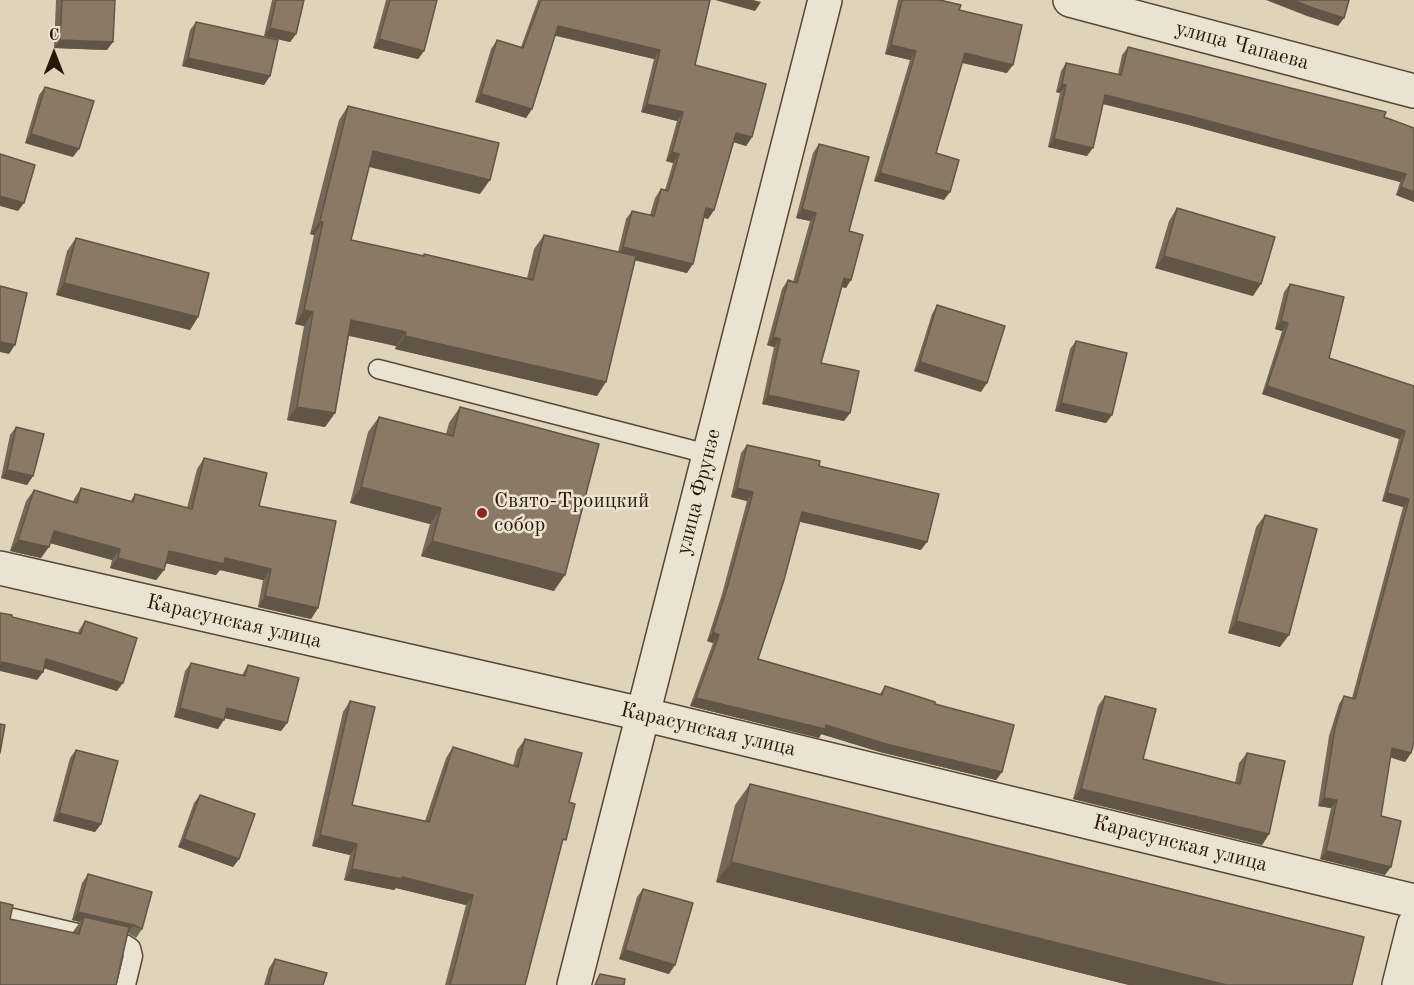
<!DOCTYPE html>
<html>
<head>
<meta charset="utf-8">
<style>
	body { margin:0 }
	#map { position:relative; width:1414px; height:985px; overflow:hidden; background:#dfd4ba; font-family:"Old Standard TT",serif }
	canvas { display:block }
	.north { position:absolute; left:24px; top:24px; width:60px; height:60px; -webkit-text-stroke:4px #eae3d2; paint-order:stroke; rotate:0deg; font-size:16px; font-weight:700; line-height:24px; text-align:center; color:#2c1608 }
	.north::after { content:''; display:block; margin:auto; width:21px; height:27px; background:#2c1608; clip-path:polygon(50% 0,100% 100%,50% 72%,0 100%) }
</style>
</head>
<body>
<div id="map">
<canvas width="1414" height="985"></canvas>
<div class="north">С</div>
</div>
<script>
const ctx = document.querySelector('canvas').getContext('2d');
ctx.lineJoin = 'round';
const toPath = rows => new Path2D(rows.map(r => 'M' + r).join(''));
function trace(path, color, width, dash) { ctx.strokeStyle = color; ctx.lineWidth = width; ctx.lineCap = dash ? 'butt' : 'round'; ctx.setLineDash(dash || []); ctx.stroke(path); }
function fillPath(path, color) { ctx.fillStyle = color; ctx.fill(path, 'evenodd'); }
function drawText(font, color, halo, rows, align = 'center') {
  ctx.font = font + ' "Old Standard TT",serif'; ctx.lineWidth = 5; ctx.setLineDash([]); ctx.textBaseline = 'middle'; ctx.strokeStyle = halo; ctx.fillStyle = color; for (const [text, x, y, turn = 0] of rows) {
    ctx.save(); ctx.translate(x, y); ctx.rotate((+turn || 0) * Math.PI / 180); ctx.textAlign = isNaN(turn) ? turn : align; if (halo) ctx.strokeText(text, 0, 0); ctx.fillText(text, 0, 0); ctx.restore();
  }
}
const service = toPath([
	[378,369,708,454],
	[0,915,125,944,131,948,133,956,126,985]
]);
const minor = toPath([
	[1070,0,1414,91]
]);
const tertiary = toPath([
	[0,568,642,714,1414,901],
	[574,985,825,0],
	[1399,985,1414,925]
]);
trace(service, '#594634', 21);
trace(minor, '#594634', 36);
trace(tertiary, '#594634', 36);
trace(service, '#eae3d2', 18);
trace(minor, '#eae3d2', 33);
trace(tertiary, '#eae3d2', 33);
fillPath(toPath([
	[56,0,115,0,107,50,54,48],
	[272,0,304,0,296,34,290,42,264,36],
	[386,0,437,0,424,51,418,59,373,48],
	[538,0,710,0,695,65,752,137,746,146,734,142,714,210,708,219,704,218,687,273,635,260,597,396,395,349,396,346,349,336,335,413,325,427,287,420,304,326,295,324,314,235,310,234,339,120,348,106,480,194,369,167,351,240,423,256,424,254,527,278,534,249,544,235,618,252,626,219,632,211,650,215,655,198,661,189,665,190,673,163,666,161,677,121,641,112,654,59,555,35,532,109,526,118,475,102,491,49,497,40,521,47],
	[898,0,940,0,959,10,1007,73,962,63,936,153,944,200,874,181,910,60,885,54],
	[196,22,270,76,264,85,182,66,190,30],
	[1128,47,1384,117,1414,128,1414,202,1396,195,1400,182,1185,124,1103,104,1087,156,1048,147,1060,93,1056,92,1061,71,1066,63,1118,74,1122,55],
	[45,87,73,157,25,143,39,95],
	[819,144,849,231,846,288,842,287,821,363,850,413,844,421,762,404,774,347,767,345,782,289,788,280,793,282,810,221,796,218,813,153],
	[1177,208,1253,296,1155,268,1169,221],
	[76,238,198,317,190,330,56,295,67,251],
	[1290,284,1329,358,1414,386,1411,753,1405,762,1390,757,1381,816,1385,875,1320,859,1331,808,1318,806,1329,736,1339,704,1344,696,1352,698,1403,507,1382,501,1399,439,1262,394,1282,331,1275,329,1284,292],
	[937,305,981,392,914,371,932,314],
	[1076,341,1112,415,1106,423,1055,411,1070,349],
	[460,407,554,591,421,556,430,524,350,503,368,432,379,417,446,434,449,423],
	[16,427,33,476,27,485,1,478,10,435],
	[747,445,819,466,921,550,800,521,758,659,880,694,885,686,935,704,1002,772,996,780,880,752,821,734,819,738,690,706,713,643,707,641,722,594,747,501,731,497,741,453],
	[204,458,259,506,318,608,311,619,258,607,263,580,220,570,216,575,165,563,164,570,156,580,110,568,112,560,50,543,41,558,10,551,26,501,34,490,73,502,74,499,81,488,130,502,135,494,187,508,197,469],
	[1265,515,1280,647,1228,633,1256,527],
	[12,617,78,633,79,630,85,621,117,691,44,668,43,672,37,680],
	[191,663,242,675,248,665,287,723,281,731,224,718,218,729,174,717,185,671],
	[1105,696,1143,759,1235,783,1239,763,1247,753,1269,834,1262,845,1073,799,1098,706],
	[350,701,352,805,425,821,446,758,453,747,513,766,517,750,525,739,569,802,561,847,525,985,445,985,466,905,396,888,394,890,344,880,350,855,312,846,343,712],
	[76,750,101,824,95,832,53,821,70,758],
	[750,784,1352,985,1129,985,716,882,735,805],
	[200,795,239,859,233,867,178,847,194,803],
	[88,874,142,929,136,938,128,933,116,985,10,919,72,933,80,922,72,920,82,883],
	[643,889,669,974,619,959,637,897],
	[275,959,323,985,264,985,269,968]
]), '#766857');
fillPath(toPath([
	[715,0,753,0,761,2,755,11],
	[1266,0,1293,0,1344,18,1338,26,1307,16],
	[558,26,660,50,654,59,552,35],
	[270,28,296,34,290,42,264,36],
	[379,39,424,51,418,59,373,48],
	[60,40,113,42,107,50,54,48],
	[891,45,916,51,910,60,885,54],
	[965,53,1013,65,1007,73,959,62],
	[188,58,270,76,264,85,182,66],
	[1062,84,1066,85,1060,93,1056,92],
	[481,94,532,109,526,118,475,102],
	[1105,95,1190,116,1406,174,1400,182,1185,124,1099,103],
	[647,104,683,112,677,121,641,112],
	[736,133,752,137,746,146,730,141],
	[31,134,79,149,73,157,25,143],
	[1054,139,1093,148,1087,156,1048,147],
	[373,151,490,180,480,194,363,165],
	[672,152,679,154,673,163,666,161],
	[880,173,950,192,944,200,874,181],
	[1401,187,1414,192,1414,202,1396,195],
	[0,196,24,203,18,211,0,206],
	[706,208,714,210,708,219,700,216],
	[802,209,816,213,810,221,796,218],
	[320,221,323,222,314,235,310,234],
	[623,247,693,264,687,273,617,256],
	[1164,256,1261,284,1253,296,1155,268],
	[844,278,851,280,846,288,838,286],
	[64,283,198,317,190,330,56,295],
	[304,310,313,312,304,326,295,324],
	[351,320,406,332,396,346,342,334],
	[1281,321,1288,323,1282,331,1275,329],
	[405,336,606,382,597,396,395,349],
	[773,337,780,339,774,347,767,345],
	[0,342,15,345,9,354,0,352],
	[920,362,987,383,981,392,914,371],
	[1267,386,1405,431,1399,439,1262,394],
	[768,395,850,413,844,421,762,404],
	[1061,403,1112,415,1106,423,1055,411],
	[297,407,335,413,325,427,287,420],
	[7,470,33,476,27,485,1,478],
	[361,487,441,508,430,524,350,503],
	[737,488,753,492,747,501,731,497],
	[1387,493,1409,499,1403,507,1382,501],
	[802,512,927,542,921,550,796,521],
	[54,531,120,549,112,560,46,542],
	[18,540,49,547,41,558,10,551],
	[432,541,565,575,554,591,421,556],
	[169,551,225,558,271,569,263,580,220,570,216,575,161,562],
	[118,558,164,570,156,580,110,568],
	[265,596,318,608,311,619,258,607],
	[1236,621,1289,635,1280,647,1228,633],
	[713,632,719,635,713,643,707,641],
	[46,659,123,683,117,691,40,667],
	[2,662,43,672,37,680,0,671,0,665],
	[696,698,826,725,1002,772,996,780,880,752,821,734,819,738,690,706],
	[180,708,224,720,218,729,174,717],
	[227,708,287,723,281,731,221,717],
	[1392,748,1411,753,1405,762,1386,756],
	[1081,789,1269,834,1262,845,1073,799],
	[1324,798,1337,800,1331,808,1318,806],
	[59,813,101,824,95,832,53,821],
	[320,835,357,844,350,855,312,846],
	[184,839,239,859,233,867,178,847],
	[1326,851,1391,867,1385,875,1320,859],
	[731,862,1227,985,1129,985,716,882],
	[352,869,402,877,473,895,466,905,396,888,394,890,344,880],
	[78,912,134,925,128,933,84,917,80,922,72,920],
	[625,950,675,965,669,974,619,959]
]), '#605547');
const building = toPath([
	[62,0,115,0,113,42,60,40,62,0],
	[276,0,304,0,296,34,270,28,276,0],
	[390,0,437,0,424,51,379,39,390,0],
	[541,0,710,0,695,65,766,84,752,137,736,133,714,210,706,208,693,264,623,247,632,211,654,216,661,189,668,191,679,154,672,152,683,112,647,104,660,50,558,26,532,109,481,94,497,40,523,48,541,0],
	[902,0,940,0,961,5,959,10,1022,25,1013,65,965,53,936,153,959,160,950,192,880,173,916,51,891,45,902,0],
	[1293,0,1349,0,1344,18,1313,8,1293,0],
	[196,22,278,40,270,76,188,58,196,22],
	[1128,47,1386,112,1384,117,1414,128,1414,192,1401,187,1406,174,1190,116,1105,95,1093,148,1054,139,1066,85,1062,84,1066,63,1121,75,1128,47],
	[45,87,94,101,79,149,31,134,45,87],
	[348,106,499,143,490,180,373,151,351,240,424,256,424,254,533,280,544,235,636,256,606,382,405,336,406,332,351,320,335,413,297,407,313,312,304,310,323,222,320,221,348,106],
	[819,144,869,157,849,231,863,235,851,280,844,278,821,363,859,371,850,413,768,395,780,339,773,337,788,280,797,283,816,213,802,209,819,144],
	[0,154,35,165,24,203,0,196,0,154],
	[1177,208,1275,237,1261,284,1164,256,1177,208],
	[76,238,209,273,198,317,64,283,76,238],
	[1290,284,1344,297,1329,358,1414,386,1414,742,1411,753,1392,748,1381,816,1401,821,1391,867,1326,851,1337,800,1324,798,1335,728,1344,696,1355,699,1409,499,1387,493,1405,431,1267,386,1288,323,1281,321,1290,284],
	[0,286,27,293,15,345,0,342,0,286],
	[937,305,1005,326,987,383,920,362,937,305],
	[1076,341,1127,353,1112,415,1061,403,1076,341],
	[460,407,599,444,565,575,432,541,441,508,361,487,379,417,453,436,460,407],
	[16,427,44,434,33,476,7,470,16,427],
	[747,445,820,461,819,466,939,494,927,542,802,512,784,580,758,659,882,695,885,686,935,702,935,704,1014,725,1002,772,886,744,826,725,825,729,696,698,719,635,713,632,728,585,753,492,737,488,747,445],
	[204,458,267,473,259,506,336,521,318,608,265,596,271,569,225,558,224,564,169,551,164,570,118,558,120,549,54,531,49,547,18,540,34,490,77,503,81,488,133,502,135,494,192,509,204,458],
	[1265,515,1317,529,1289,635,1236,621,1265,515],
	[0,613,12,615,12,617,81,634,85,621,137,638,123,683,46,659,43,672,2,662,0,670,0,613],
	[191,663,245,676,248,665,299,678,287,723,227,708,224,720,180,708,191,663],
	[1105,696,1156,709,1143,759,1240,784,1247,753,1285,761,1269,834,1081,789,1105,696],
	[350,701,375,707,352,805,429,822,453,747,518,767,525,739,582,753,569,802,575,804,566,840,563,839,525,985,450,985,473,895,402,877,402,879,352,869,357,844,320,835,350,701],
	[0,724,5,725,0,753,0,724],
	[76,750,118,761,101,824,59,813,76,750],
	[750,784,1364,937,1352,985,1227,985,731,862,750,784],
	[200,795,255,814,239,859,184,839,200,795],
	[88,874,152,892,142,929,134,925,78,912,88,874],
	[643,889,693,903,675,965,625,950,643,889],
	[0,902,13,905,10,919,79,934,84,917,129,927,116,985,0,985,0,902],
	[275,959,327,973,323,985,268,985,275,959],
	[600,974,625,979,624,985,595,985,600,974]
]);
fillPath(building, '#897965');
trace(building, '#605547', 1.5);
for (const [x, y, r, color] of [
	[482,513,6,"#8f2418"]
]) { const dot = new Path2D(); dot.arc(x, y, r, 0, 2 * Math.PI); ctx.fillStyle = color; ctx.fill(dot); trace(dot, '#eae3d2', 2); }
drawText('21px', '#2c1608', '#eae3d2', [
	["улица Чапаева",1242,46,15],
	["улица Фрунзе",699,492,-76],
	["Карасунская улица",234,622,13],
	["Карасунская улица",708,730,13],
	["Карасунская улица",1180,844,14]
]);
drawText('21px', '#2c1608', '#eae3d2', [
	["Свято-Троицкий",494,501],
	["собор",494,525]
], 'left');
</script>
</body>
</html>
